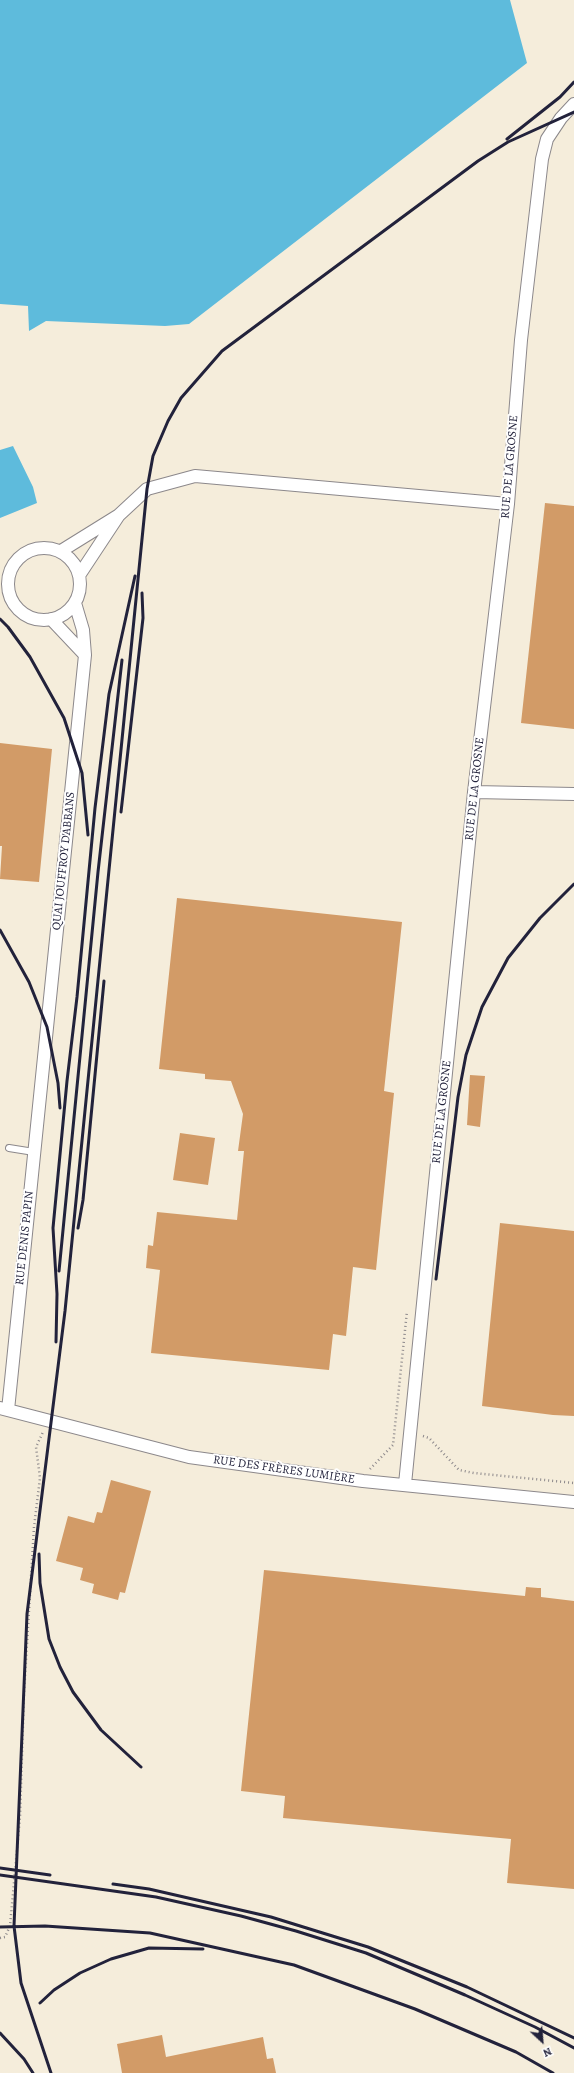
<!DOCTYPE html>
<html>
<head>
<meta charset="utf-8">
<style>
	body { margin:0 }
	#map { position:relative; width:574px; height:2073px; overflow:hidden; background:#f5eddb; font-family:Alegreya,serif }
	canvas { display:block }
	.north { position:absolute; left:522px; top:2021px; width:40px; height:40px; -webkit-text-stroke:3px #fff; paint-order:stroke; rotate:154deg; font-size:11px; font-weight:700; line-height:16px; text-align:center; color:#22223b }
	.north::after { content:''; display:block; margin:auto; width:14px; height:18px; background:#22223b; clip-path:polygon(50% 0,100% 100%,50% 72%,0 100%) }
</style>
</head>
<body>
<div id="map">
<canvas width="574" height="2073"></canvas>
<div class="north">N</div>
</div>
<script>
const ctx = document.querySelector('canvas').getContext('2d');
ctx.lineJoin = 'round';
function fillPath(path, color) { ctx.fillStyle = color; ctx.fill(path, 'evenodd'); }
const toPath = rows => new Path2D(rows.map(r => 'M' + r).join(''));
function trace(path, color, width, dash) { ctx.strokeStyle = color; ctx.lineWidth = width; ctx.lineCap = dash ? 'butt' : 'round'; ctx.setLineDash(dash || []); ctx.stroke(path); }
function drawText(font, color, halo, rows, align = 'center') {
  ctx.font = font + ' Alegreya,serif'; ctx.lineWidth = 4; ctx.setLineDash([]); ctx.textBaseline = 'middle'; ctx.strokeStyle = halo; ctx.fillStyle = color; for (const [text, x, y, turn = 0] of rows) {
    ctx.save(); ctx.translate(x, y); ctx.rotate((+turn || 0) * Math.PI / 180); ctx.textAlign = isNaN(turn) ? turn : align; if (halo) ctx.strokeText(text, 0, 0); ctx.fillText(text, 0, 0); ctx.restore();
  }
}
fillPath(toPath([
	[0,0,510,0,527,63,189,324,165,326,46,321,29,331,28,306,0,304],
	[13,446,33,487,37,503,0,518,0,450]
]), '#5ebbdc');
fillPath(toPath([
	[545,503,574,506,574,729,521,723],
	[0,743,52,749,39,882,0,879,2,846,0,846],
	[177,898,402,922,384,1091,394,1093,376,1270,353,1267,346,1336,333,1334,329,1370,151,1353,160,1270,146,1268,148,1245,153,1246,157,1212,237,1220,244,1151,238,1151,243,1114,231,1081,205,1079,205,1074,159,1069],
	[470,1075,485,1076,480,1127,467,1125],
	[180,1133,215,1138,208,1185,173,1180],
	[500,1223,574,1231,574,1416,553,1415,482,1406],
	[111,1480,151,1491,125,1593,120,1592,118,1600,92,1593,94,1584,80,1580,83,1568,56,1561,68,1516,94,1523,97,1512,102,1513,103,1510],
	[264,1570,525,1596,526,1587,538,1588,541,1588,541,1597,574,1601,574,1889,507,1883,511,1839,283,1818,285,1796,241,1791],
	[162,2035,166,2057,263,2037,267,2059,273,2058,276,2073,122,2073,117,2044]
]), '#d29b67');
const service = toPath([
	[9,1148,34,1152]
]);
const minor = toPath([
	[119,515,147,489,195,476,508,504],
	'8 584a36 36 0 1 1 72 0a36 36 0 1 1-72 0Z',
	[61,551,119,515,80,574],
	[51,619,85,655,83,630,75,603],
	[474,792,574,794],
	[0,1408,189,1457,363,1481,574,1502],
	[8,1410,85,655],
	[405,1484,474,792,508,504,521,340,542,159,547,139,561,118,574,104]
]);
trace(service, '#8c888b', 8);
trace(minor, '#8c888b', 14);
trace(toPath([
	[423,1436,429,1438,459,1470,474,1473,574,1483],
	[370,1469,393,1445,407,1311],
	[0,1938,5,1937,10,1926,20,1817,24,1694,34,1527,40,1478,36,1447,43,1432]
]), '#8c888b', 2.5, [1, 3]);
trace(service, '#fff', 6);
trace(minor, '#fff', 12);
trace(toPath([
	[507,139,560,97,574,82],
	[0,619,8,627,30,657,64,718,82,773,88,835],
	[121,812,143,618,142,593],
	[0,930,29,982,47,1027,58,1083,60,1108],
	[78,1228,83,1200,104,981],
	[59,1271,98,872,122,660],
	[436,1279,458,1097,466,1055,482,1007,508,958,540,918,574,884],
	[56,1342,57,1294,53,1228,67,1081,77,997,95,808,109,694,135,576],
	[39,1554,40,1583,49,1639,60,1667,73,1692,101,1730,141,1767],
	[0,1868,50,1875],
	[0,1875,156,1897,241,1916,296,1931,366,1953,465,1995,535,2027,574,2048],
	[113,1884,149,1889,271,1917,368,1947,467,1987,574,2038],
	[0,1927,45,1926,150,1933,294,1965,415,2009,516,2052,553,2073],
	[40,2003,54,1990,80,1973,111,1959,149,1948,203,1949],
	[0,2033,24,2059,33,2073],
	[51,2073,21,1983,14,1926,27,1614,65,1311,147,489,153,456,168,421,181,398,222,351,478,161,508,142,574,112]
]), '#22223b', 3);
drawText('12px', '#22223b', '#fff', [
	["RUE DE LA GROSNE",510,467,-85],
	["RUE DE LA GROSNE",475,789,-84],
	["QUAI JOUFFROY D'ABBANS",64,861,-84],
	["RUE DE LA GROSNE",442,1112,-84],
	["RUE DENIS PAPIN",25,1238,-84],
	["RUE DES FRÈRES LUMIÈRE",284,1470,8]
]);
</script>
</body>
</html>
